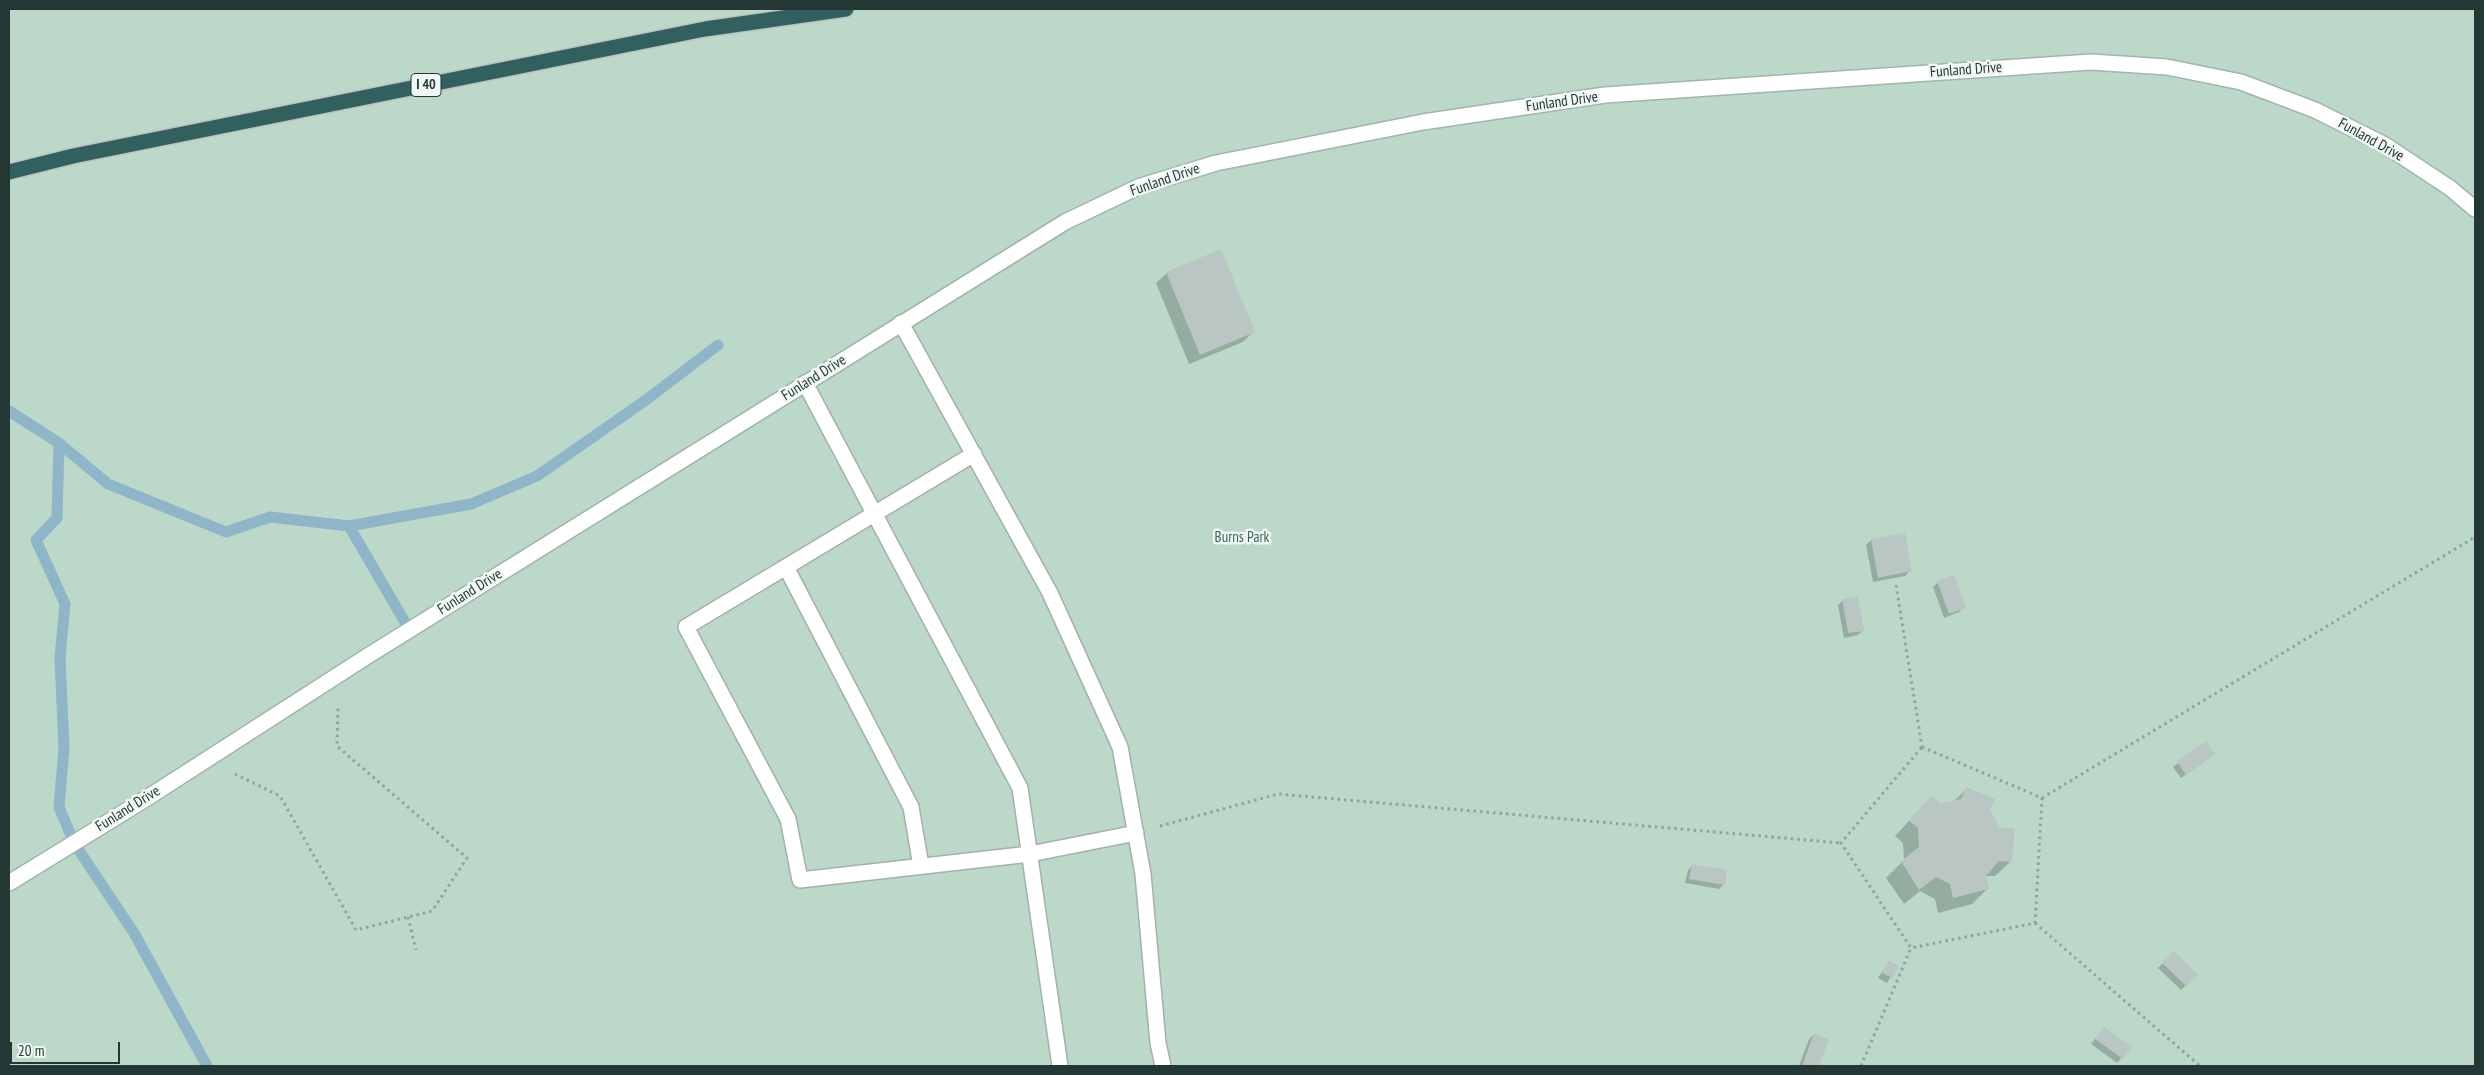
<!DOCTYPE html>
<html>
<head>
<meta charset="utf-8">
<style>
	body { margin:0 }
	#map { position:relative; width:2484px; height:1075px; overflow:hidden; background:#e0e9e7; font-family:"PT Sans Narrow",sans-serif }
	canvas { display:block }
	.frame { position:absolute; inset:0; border:10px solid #233835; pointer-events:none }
	.scale { position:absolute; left:10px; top:1042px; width:110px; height:22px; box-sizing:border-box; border:2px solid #233835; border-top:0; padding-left:6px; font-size:15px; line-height:18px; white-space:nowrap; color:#233835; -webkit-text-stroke:4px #f0f6f4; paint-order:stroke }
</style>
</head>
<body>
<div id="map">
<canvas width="2484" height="1075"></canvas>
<div class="frame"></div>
<div class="scale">20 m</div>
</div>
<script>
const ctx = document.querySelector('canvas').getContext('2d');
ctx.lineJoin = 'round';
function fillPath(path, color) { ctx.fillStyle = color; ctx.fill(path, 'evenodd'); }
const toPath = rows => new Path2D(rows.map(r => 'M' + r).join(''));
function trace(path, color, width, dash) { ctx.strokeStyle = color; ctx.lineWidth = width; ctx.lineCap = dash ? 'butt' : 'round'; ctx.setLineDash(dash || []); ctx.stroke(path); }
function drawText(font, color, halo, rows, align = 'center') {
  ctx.font = font + ' "PT Sans Narrow",sans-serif'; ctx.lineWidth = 5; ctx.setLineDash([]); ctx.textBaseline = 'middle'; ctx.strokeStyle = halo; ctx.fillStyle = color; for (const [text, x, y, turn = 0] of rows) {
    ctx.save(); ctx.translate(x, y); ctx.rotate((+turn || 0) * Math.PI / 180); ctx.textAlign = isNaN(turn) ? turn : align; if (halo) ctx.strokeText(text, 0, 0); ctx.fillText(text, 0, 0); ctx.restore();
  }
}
fillPath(toPath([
	[9,9,2475,9,2475,1066,9,1066]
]), '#bbd8c8');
fillPath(toPath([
	[1167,273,1254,331,1243,342,1189,364,1156,283],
	[1871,540,1910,571,1905,576,1873,582,1866,545],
	[1938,582,1964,607,1959,612,1944,618,1933,587],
	[1843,600,1863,630,1858,635,1844,638,1838,605],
	[2206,743,2209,758,2181,778,2173,767],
	[1966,789,1989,810,2011,861,1995,876,1985,876,1987,889,1972,904,1938,913,1935,899,1920,891,1904,904,1886,878,1904,860,1903,843,1895,836,1931,797,1940,805,1953,802],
	[1693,865,1724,884,1719,889,1685,883,1688,870],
	[2174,953,2196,975,2181,990,2158,968],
	[1889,962,1898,966,1887,983,1878,978],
	[2104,1028,2130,1048,2117,1063,2091,1044],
	[1814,1034,1827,1039,1818,1066,1799,1066,1809,1039]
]), '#0003');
trace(toPath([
	[9,411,59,443],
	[349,526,471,504,537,476,646,400,718,345],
	[207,1066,134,933,74,843,59,807,64,748,60,658,65,604,36,540,57,518,59,443,108,484,226,532,270,517,349,526,409,629]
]), '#8eb6c8', 11);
fillPath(toPath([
	[1221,249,1255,332,1200,355,1166,272],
	[1905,533,1912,571,1878,578,1871,539],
	[1954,575,1966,608,1949,614,1937,581],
	[1858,597,1864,631,1848,633,1842,599],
	[2206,741,2215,754,2186,775,2177,761],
	[1966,787,1995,799,1990,810,2000,828,2015,828,2012,862,1999,861,1986,876,1989,889,1953,898,1950,884,1936,877,1919,890,1901,861,1919,847,1918,828,1909,821,1931,796,1940,803,1961,799],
	[1692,864,1727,870,1725,885,1689,879],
	[2174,951,2198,975,2186,986,2162,963],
	[1889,961,1899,966,1893,978,1882,973],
	[2104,1027,2132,1047,2123,1059,2095,1039],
	[1814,1033,1829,1039,1819,1066,1802,1066]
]), '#b9c6c3');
const lane = toPath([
	[901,323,1050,593,1120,747,1143,874,1158,1043,1163,1066],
	[805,383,1020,788,1060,1066],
	[974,454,686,627,788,819,800,880,1030,854,1136,833],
	[786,567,911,807,921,866]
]);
const secondary = toPath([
	[9,883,147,798,366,657,1065,222,1138,187,1216,163,1423,122,1605,95,2091,62,2167,67,2241,82,2315,110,2385,145,2450,188,2475,209]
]);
const highway = toPath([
	[9,172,73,156,705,29,846,9]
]);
trace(lane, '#a4b0ae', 18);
trace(secondary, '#a1b4b0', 18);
trace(highway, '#bdc3c2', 18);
trace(toPath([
	[1896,585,1922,747],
	[1922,747,2042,798,2035,923,1911,948,1841,843,1922,747],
	[235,774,280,796,356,930,432,911,467,858,337,746,338,707],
	[2042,798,2475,537],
	[1160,826,1278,794,1841,843],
	[408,917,416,950],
	[2035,923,2200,1066],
	[1861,1066,1911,948]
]), '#84a9a3', 3, [2.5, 4]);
trace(lane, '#fff', 15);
trace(secondary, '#fff', 15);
trace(highway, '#32605e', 15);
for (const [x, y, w] of [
	[426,85,30]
]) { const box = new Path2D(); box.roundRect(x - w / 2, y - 11.5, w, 23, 4); ctx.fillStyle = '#f0f6f4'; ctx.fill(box); trace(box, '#233835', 1); }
drawText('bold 14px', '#233835', null, [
	["I 40",426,85]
]);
drawText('15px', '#233835', '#f0f6f4', [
	["Funland Drive",1966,70,-4],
	["Funland Drive",1562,102,-8],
	["Funland Drive",2371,140,29],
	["Funland Drive",1165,180,-19],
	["Funland Drive",814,378,-32],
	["Funland Drive",470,592,-32],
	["Funland Drive",128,809,-32]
]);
drawText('15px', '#326950', '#f0f6f4', [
	["Burns Park",1242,538]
]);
</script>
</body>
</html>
